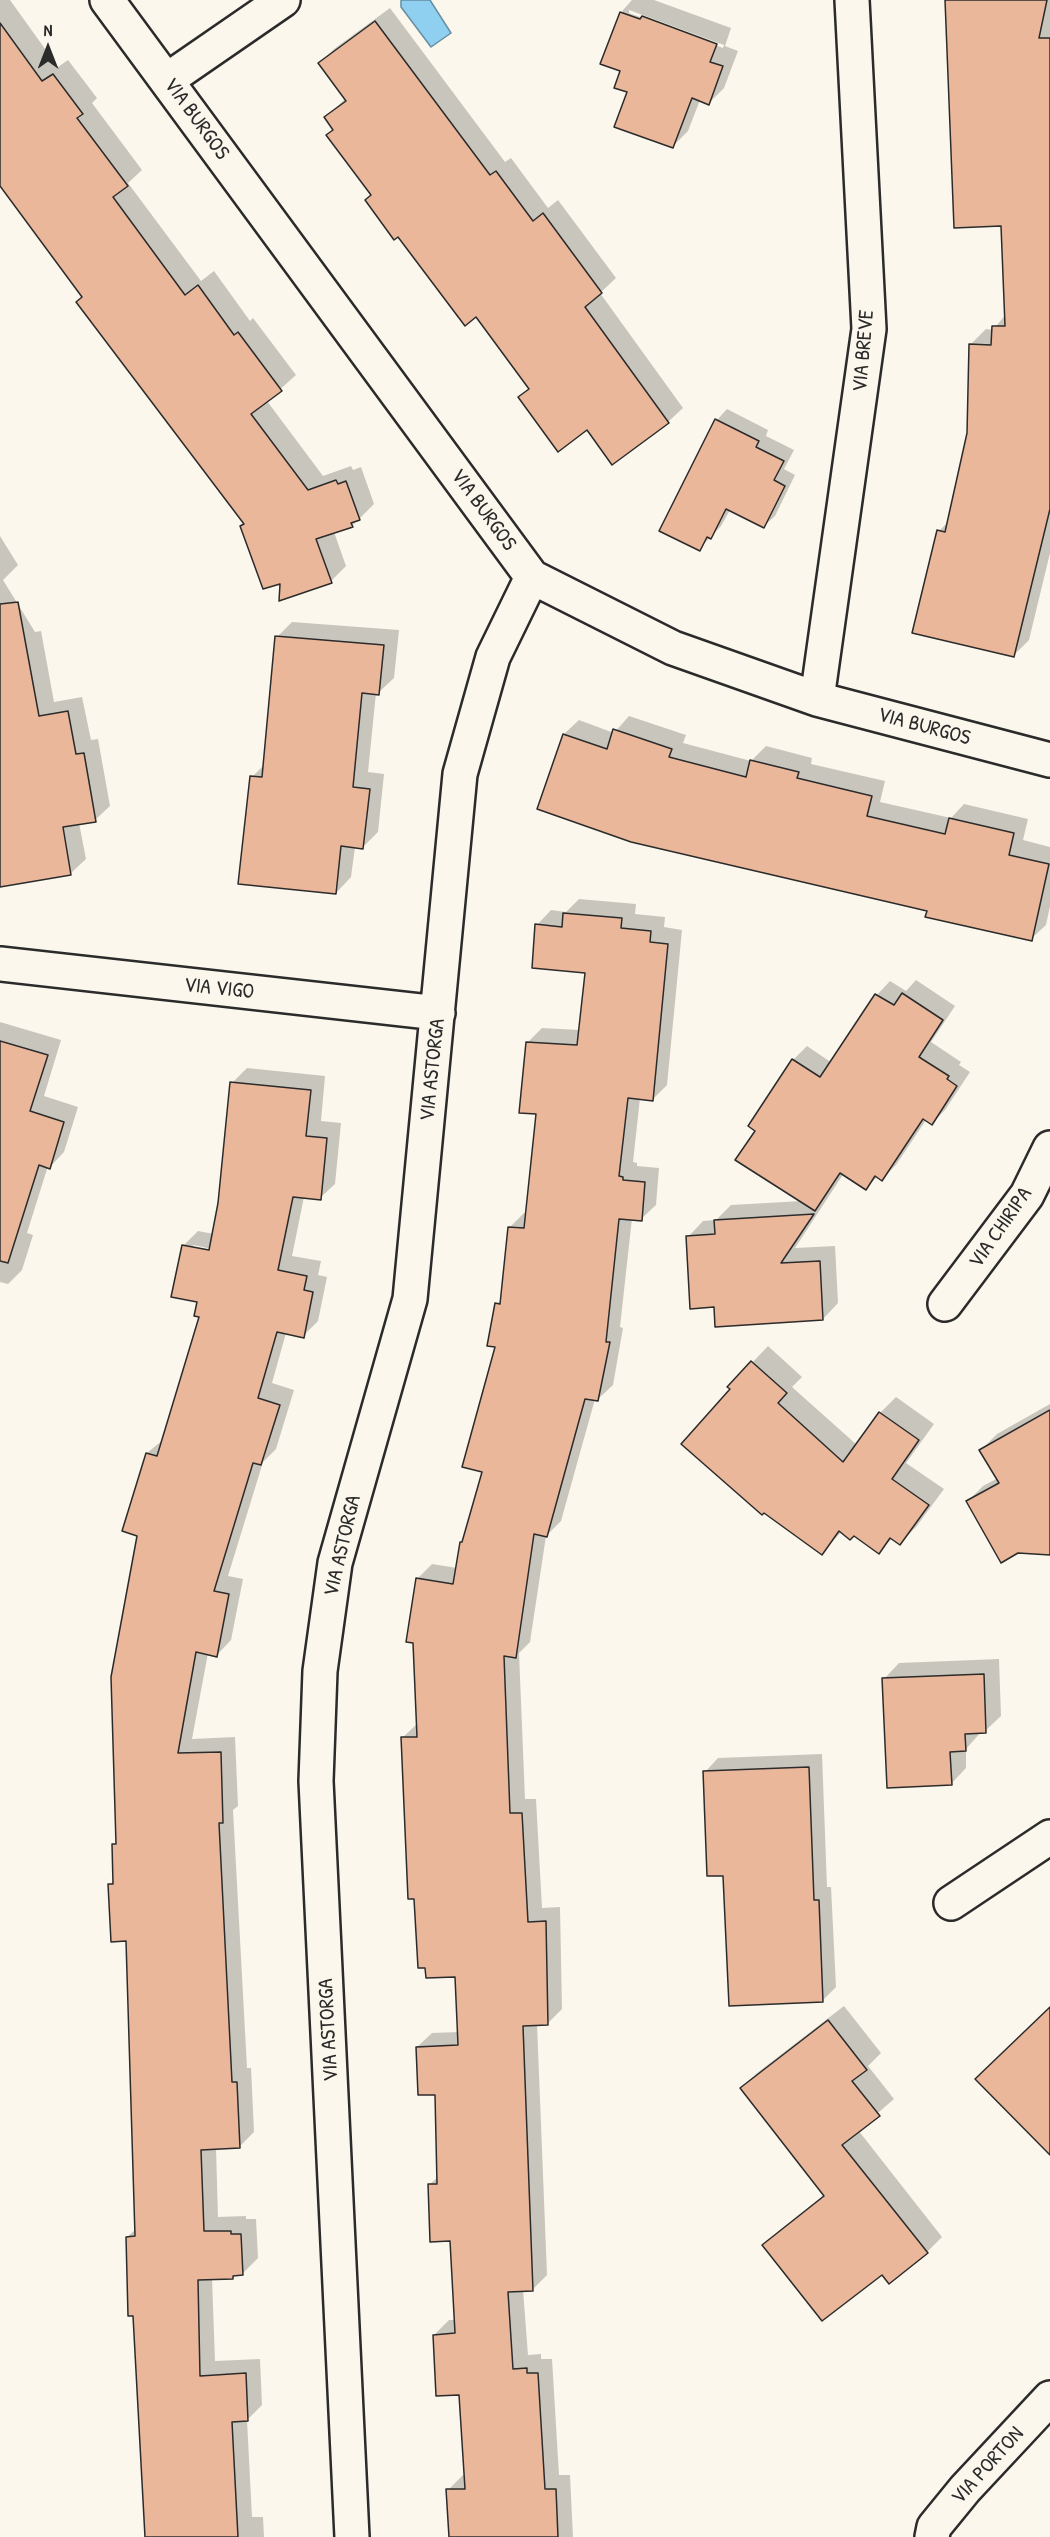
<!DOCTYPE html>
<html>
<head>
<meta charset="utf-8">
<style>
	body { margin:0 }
	#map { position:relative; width:1050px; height:2537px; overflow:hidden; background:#fbf7ec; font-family:"Patrick Hand",sans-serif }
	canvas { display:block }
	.north { position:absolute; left:18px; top:18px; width:60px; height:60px; -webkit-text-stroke:4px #fbf7ec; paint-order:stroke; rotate:0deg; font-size:16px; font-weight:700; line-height:24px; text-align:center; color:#2b2b2b }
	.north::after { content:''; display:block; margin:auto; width:21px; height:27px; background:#2b2b2b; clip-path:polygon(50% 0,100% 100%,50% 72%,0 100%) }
</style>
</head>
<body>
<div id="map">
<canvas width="1050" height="2537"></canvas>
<div class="north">N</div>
</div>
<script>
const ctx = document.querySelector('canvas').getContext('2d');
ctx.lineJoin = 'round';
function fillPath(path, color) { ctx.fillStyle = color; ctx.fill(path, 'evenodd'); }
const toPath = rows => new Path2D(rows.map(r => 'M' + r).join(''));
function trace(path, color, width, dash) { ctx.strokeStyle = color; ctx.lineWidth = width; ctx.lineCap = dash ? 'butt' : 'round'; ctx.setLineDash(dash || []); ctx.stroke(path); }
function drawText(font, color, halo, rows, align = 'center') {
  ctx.font = font + ' "Patrick Hand",sans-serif'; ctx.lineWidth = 6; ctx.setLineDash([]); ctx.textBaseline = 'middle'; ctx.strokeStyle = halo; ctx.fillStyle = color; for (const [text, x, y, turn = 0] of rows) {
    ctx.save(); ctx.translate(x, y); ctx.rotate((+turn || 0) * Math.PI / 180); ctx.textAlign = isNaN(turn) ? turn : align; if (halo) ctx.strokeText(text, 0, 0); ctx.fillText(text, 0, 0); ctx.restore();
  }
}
const water = toPath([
	[401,0,430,0,451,33,431,47,401,7,401,0]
]);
fillPath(water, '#8fcff0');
trace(water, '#678da1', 1.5);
fillPath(toPath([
	[0,0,10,0,58,67,68,60,97,98,92,103,142,170,128,183,201,281,214,271,250,321,253,318,296,375,267,401,323,476,351,466,353,470,361,467,374,504,352,526,334,532,346,566,331,581,282,582,242,526,245,523,0,183],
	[632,0,654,0,731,28,725,46,738,51,724,88,709,103,700,100,688,131,672,147,628,91,622,71,602,63,623,10],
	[629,10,724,45,723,48,629,13],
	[946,0,1050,0,1050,553,1029,640,1013,656,939,531,949,521,968,433,970,345,986,329,993,330,1006,314,1003,225],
	[390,8,505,162,511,158,548,208,558,200,616,278,600,293,683,408,668,422,588,428,520,397,530,387,476,315,372,195,326,117,346,98,320,63,334,49],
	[727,409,768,430,766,436,794,450,784,469,795,475,775,516,764,526,730,510,721,526,699,549,717,420],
	[0,536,18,565,3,580,35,632,41,631,54,702,82,697,91,740,98,739,110,806,95,820,79,823,86,859,71,873,0,874],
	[292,622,399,630,394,678,378,693,376,693,368,772,384,774,378,832,362,848,355,847,351,877,336,893,252,777,265,764,277,637],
	[629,716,686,735,683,743,751,761,766,746,812,758,811,764,885,781,880,802,951,818,964,804,1028,819,1023,840,1050,847,1050,906,1046,925,1031,939,929,910,564,734,579,720,614,733],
	[579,899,636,904,635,914,665,917,664,927,682,930,667,1085,653,1099,640,1098,633,1162,637,1163,637,1166,659,1168,656,1205,641,1219,632,1218,620,1327,623,1328,613,1385,598,1399,595,1399,561,1521,546,1536,530,1642,519,1653,525,1799,536,1799,542,1908,560,1907,562,2009,547,2024,537,2024,547,2275,532,2290,523,2290,528,2355,541,2354,541,2359,552,2359,559,2475,570,2475,573,2537,450,2537,448,2490,463,2475,466,2475,460,2394,434,2335,449,2320,455,2320,452,2240,429,2185,439,2176,436,2093,417,2047,432,2033,459,2032,457,1975,402,1738,418,1723,417,1579,432,1564,457,1568,461,1542,465,1538,483,1471,497,1346,497,1304,502,1299,509,1228,524,1213,527,1213,537,1113,527,1043,542,1028,580,1030,586,971,537,925,551,910,566,912],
	[916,980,955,1006,931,1042,961,1062,959,1065,970,1072,945,1110,932,1123,926,1120,896,1165,882,1179,878,1176,866,1188,844,1173,795,1248,835,1246,838,1303,823,1319,716,1305,688,1237,703,1221,716,1220,731,1205,802,1201,757,1130,750,1126,793,1060,807,1046,832,1063,877,995,890,981,906,991],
	[0,1022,61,1040,44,1096,78,1107,64,1152,50,1167,48,1166,27,1233,33,1235,22,1270,8,1284,0,1282],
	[247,1068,325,1076,321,1121,341,1123,335,1184,320,1198,304,1197,292,1256,321,1261,318,1275,327,1277,318,1321,303,1336,286,1333,272,1383,294,1390,276,1449,263,1462,228,1576,243,1579,231,1640,217,1655,208,1653,192,1739,235,1737,238,1806,233,1810,247,2068,251,2068,254,2132,239,2147,216,2148,218,2217,246,2216,246,2219,256,2219,258,2258,243,2273,235,2274,232,2277,212,2278,215,2361,260,2359,262,2405,247,2420,252,2517,263,2517,264,2537,148,2537,134,2314,127,2237,136,2229,128,1940,110,1884,115,1880,113,1845,118,1841,139,1535,147,1453,164,1439,201,1316,183,1246,198,1231,214,1234,219,1203,232,1083],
	[193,1245,217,1250,216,1253,193,1248],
	[768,1346,802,1377,792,1387,857,1445,880,1413,896,1397,934,1424,906,1463,944,1489,916,1527,900,1543,893,1538,878,1552,854,1534,842,1531,822,1553,729,1387],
	[1050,1404,1050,1553,968,1501,983,1486,998,1478,981,1450,997,1434],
	[999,1659,1001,1716,985,1731,981,1732,966,1749,966,1768,951,1784,884,1679,899,1663],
	[822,1754,827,1887,831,1887,836,1987,822,2001,725,1874,705,1772,718,1758],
	[844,2006,881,2053,868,2066,894,2099,858,2130,942,2237,927,2252,882,2273,764,2245,780,2230,825,2194,742,2088,757,2073]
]), '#0003');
const building = toPath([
	[945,0,1047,0,1039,38,1050,38,1050,509,1014,657,912,633,937,530,945,532,967,433,969,344,991,345,992,326,1005,326,1001,226,954,228,945,0],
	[620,12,640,19,642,16,717,44,710,62,723,66,709,105,692,98,673,148,614,127,627,92,614,88,620,71,600,64,620,12],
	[375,21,490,175,496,171,533,221,543,213,602,293,585,307,669,423,612,465,587,430,558,452,518,397,529,389,476,317,465,326,398,237,394,240,365,200,371,195,326,135,333,130,324,117,346,101,318,63,375,21],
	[0,23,42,81,53,74,83,114,77,118,128,186,113,197,185,295,198,285,234,335,238,332,282,391,251,414,308,490,336,480,338,484,346,481,360,520,351,523,353,527,316,539,332,583,279,601,280,584,263,589,240,526,244,524,76,302,82,297,0,186,0,23],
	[715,419,759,441,756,447,784,461,774,480,785,486,764,528,726,509,711,539,707,537,700,551,659,531,715,419],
	[18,602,39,716,68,711,76,754,84,753,96,822,63,827,71,875,0,887,0,604,18,602],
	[275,636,384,645,379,695,362,693,353,787,370,789,363,849,341,846,336,894,238,884,250,776,262,777,275,636],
	[613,729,672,749,669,757,746,777,750,760,799,772,797,778,872,796,867,816,945,834,949,818,1014,833,1009,855,1049,864,1032,941,925,917,927,911,631,842,537,809,563,734,607,749,613,729],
	[563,913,622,918,621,928,651,931,650,942,668,944,653,1101,628,1098,619,1176,623,1177,623,1180,645,1182,642,1221,619,1219,606,1342,610,1342,598,1401,585,1399,547,1537,534,1534,516,1658,504,1656,510,1813,522,1813,528,1922,546,1921,548,2025,523,2026,533,2291,508,2292,513,2369,527,2368,527,2373,538,2373,545,2489,556,2489,558,2537,449,2537,446,2489,465,2489,459,2395,436,2396,433,2335,455,2333,450,2241,430,2242,428,2184,437,2184,435,2095,418,2095,416,2047,458,2045,455,1977,426,1978,425,1968,418,1968,414,1899,408,1899,401,1737,417,1737,413,1643,406,1642,416,1578,453,1584,460,1542,462,1542,482,1472,462,1467,495,1347,487,1346,495,1303,500,1304,508,1227,524,1228,536,1114,519,1113,526,1042,577,1045,585,973,532,968,535,924,562,927,563,913],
	[902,993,943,1020,919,1057,949,1076,947,1079,957,1086,932,1125,923,1119,882,1181,875,1176,866,1190,840,1173,815,1211,735,1160,755,1131,748,1126,792,1059,820,1077,875,994,894,1005,902,993],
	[0,1041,48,1055,30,1111,64,1122,50,1169,39,1165,8,1263,0,1261,0,1041],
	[230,1082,311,1090,306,1136,327,1138,321,1200,293,1197,278,1270,307,1276,304,1290,313,1292,304,1338,277,1332,258,1398,280,1405,261,1465,253,1463,214,1591,229,1594,217,1657,196,1652,178,1753,221,1752,223,1823,219,1823,232,2082,237,2082,240,2148,201,2150,204,2231,231,2231,231,2234,241,2234,243,2275,233,2276,233,2279,198,2280,200,2376,246,2373,248,2421,232,2422,238,2537,145,2537,133,2316,128,2316,126,2237,135,2236,126,1941,111,1942,108,1884,113,1884,112,1844,116,1844,111,1677,137,1536,122,1531,146,1453,157,1456,199,1317,194,1316,197,1302,171,1297,182,1245,209,1250,218,1203,230,1082],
	[814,1214,781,1263,820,1261,823,1320,715,1327,714,1307,690,1309,686,1236,715,1234,714,1220,814,1214],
	[751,1361,787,1393,778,1403,843,1462,879,1412,919,1440,892,1479,929,1505,900,1545,890,1538,879,1554,854,1536,850,1540,839,1531,822,1555,764,1513,762,1515,681,1444,730,1389,727,1387,751,1361],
	[1050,1410,1050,1555,1018,1553,1001,1563,966,1501,999,1483,979,1450,1050,1410],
	[984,1674,986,1733,965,1734,966,1751,950,1752,952,1785,887,1788,882,1678,984,1674],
	[809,1767,814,1900,819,1900,823,2002,729,2006,723,1876,707,1876,703,1771,809,1767],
	[1050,2007,1050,2155,975,2079,1050,2007],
	[828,2020,867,2070,852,2081,880,2116,842,2145,928,2253,889,2284,882,2275,822,2321,762,2245,824,2196,740,2088,828,2020]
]);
fillPath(building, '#eab79b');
trace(building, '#2b2b2b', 1.5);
const minor = toPath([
	[107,0,532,577,673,648,817,699,1050,760],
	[167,80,283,0],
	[817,699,869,329,852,0],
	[0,964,438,1013],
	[945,1304,1027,1195,1050,1148],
	[951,1903,1050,1837],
	[352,2537,316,1781,320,1671,335,1563,410,1299,460,774,493,657,532,577],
	[932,2537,934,2527,965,2489,1050,2398]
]);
trace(minor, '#2b2b2b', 38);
trace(minor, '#fbf7ec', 33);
drawText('21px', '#2b2b2b', '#fbf7ec', [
	["VIA BURGOS",196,119,54],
	["VIA BREVE",864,351,-85],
	["VIA BURGOS",483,510,54],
	["VIA BURGOS",924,727,15],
	["VIA VIGO",219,989,6],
	["VIA ASTORGA",433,1070,-84],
	["VIA CHIRIPA",1001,1228,-55],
	["VIA ASTORGA",343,1546,-77],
	["VIA ASTORGA",329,2030,-93],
	["VIA PORTON",988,2466,-48]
]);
</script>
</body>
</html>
